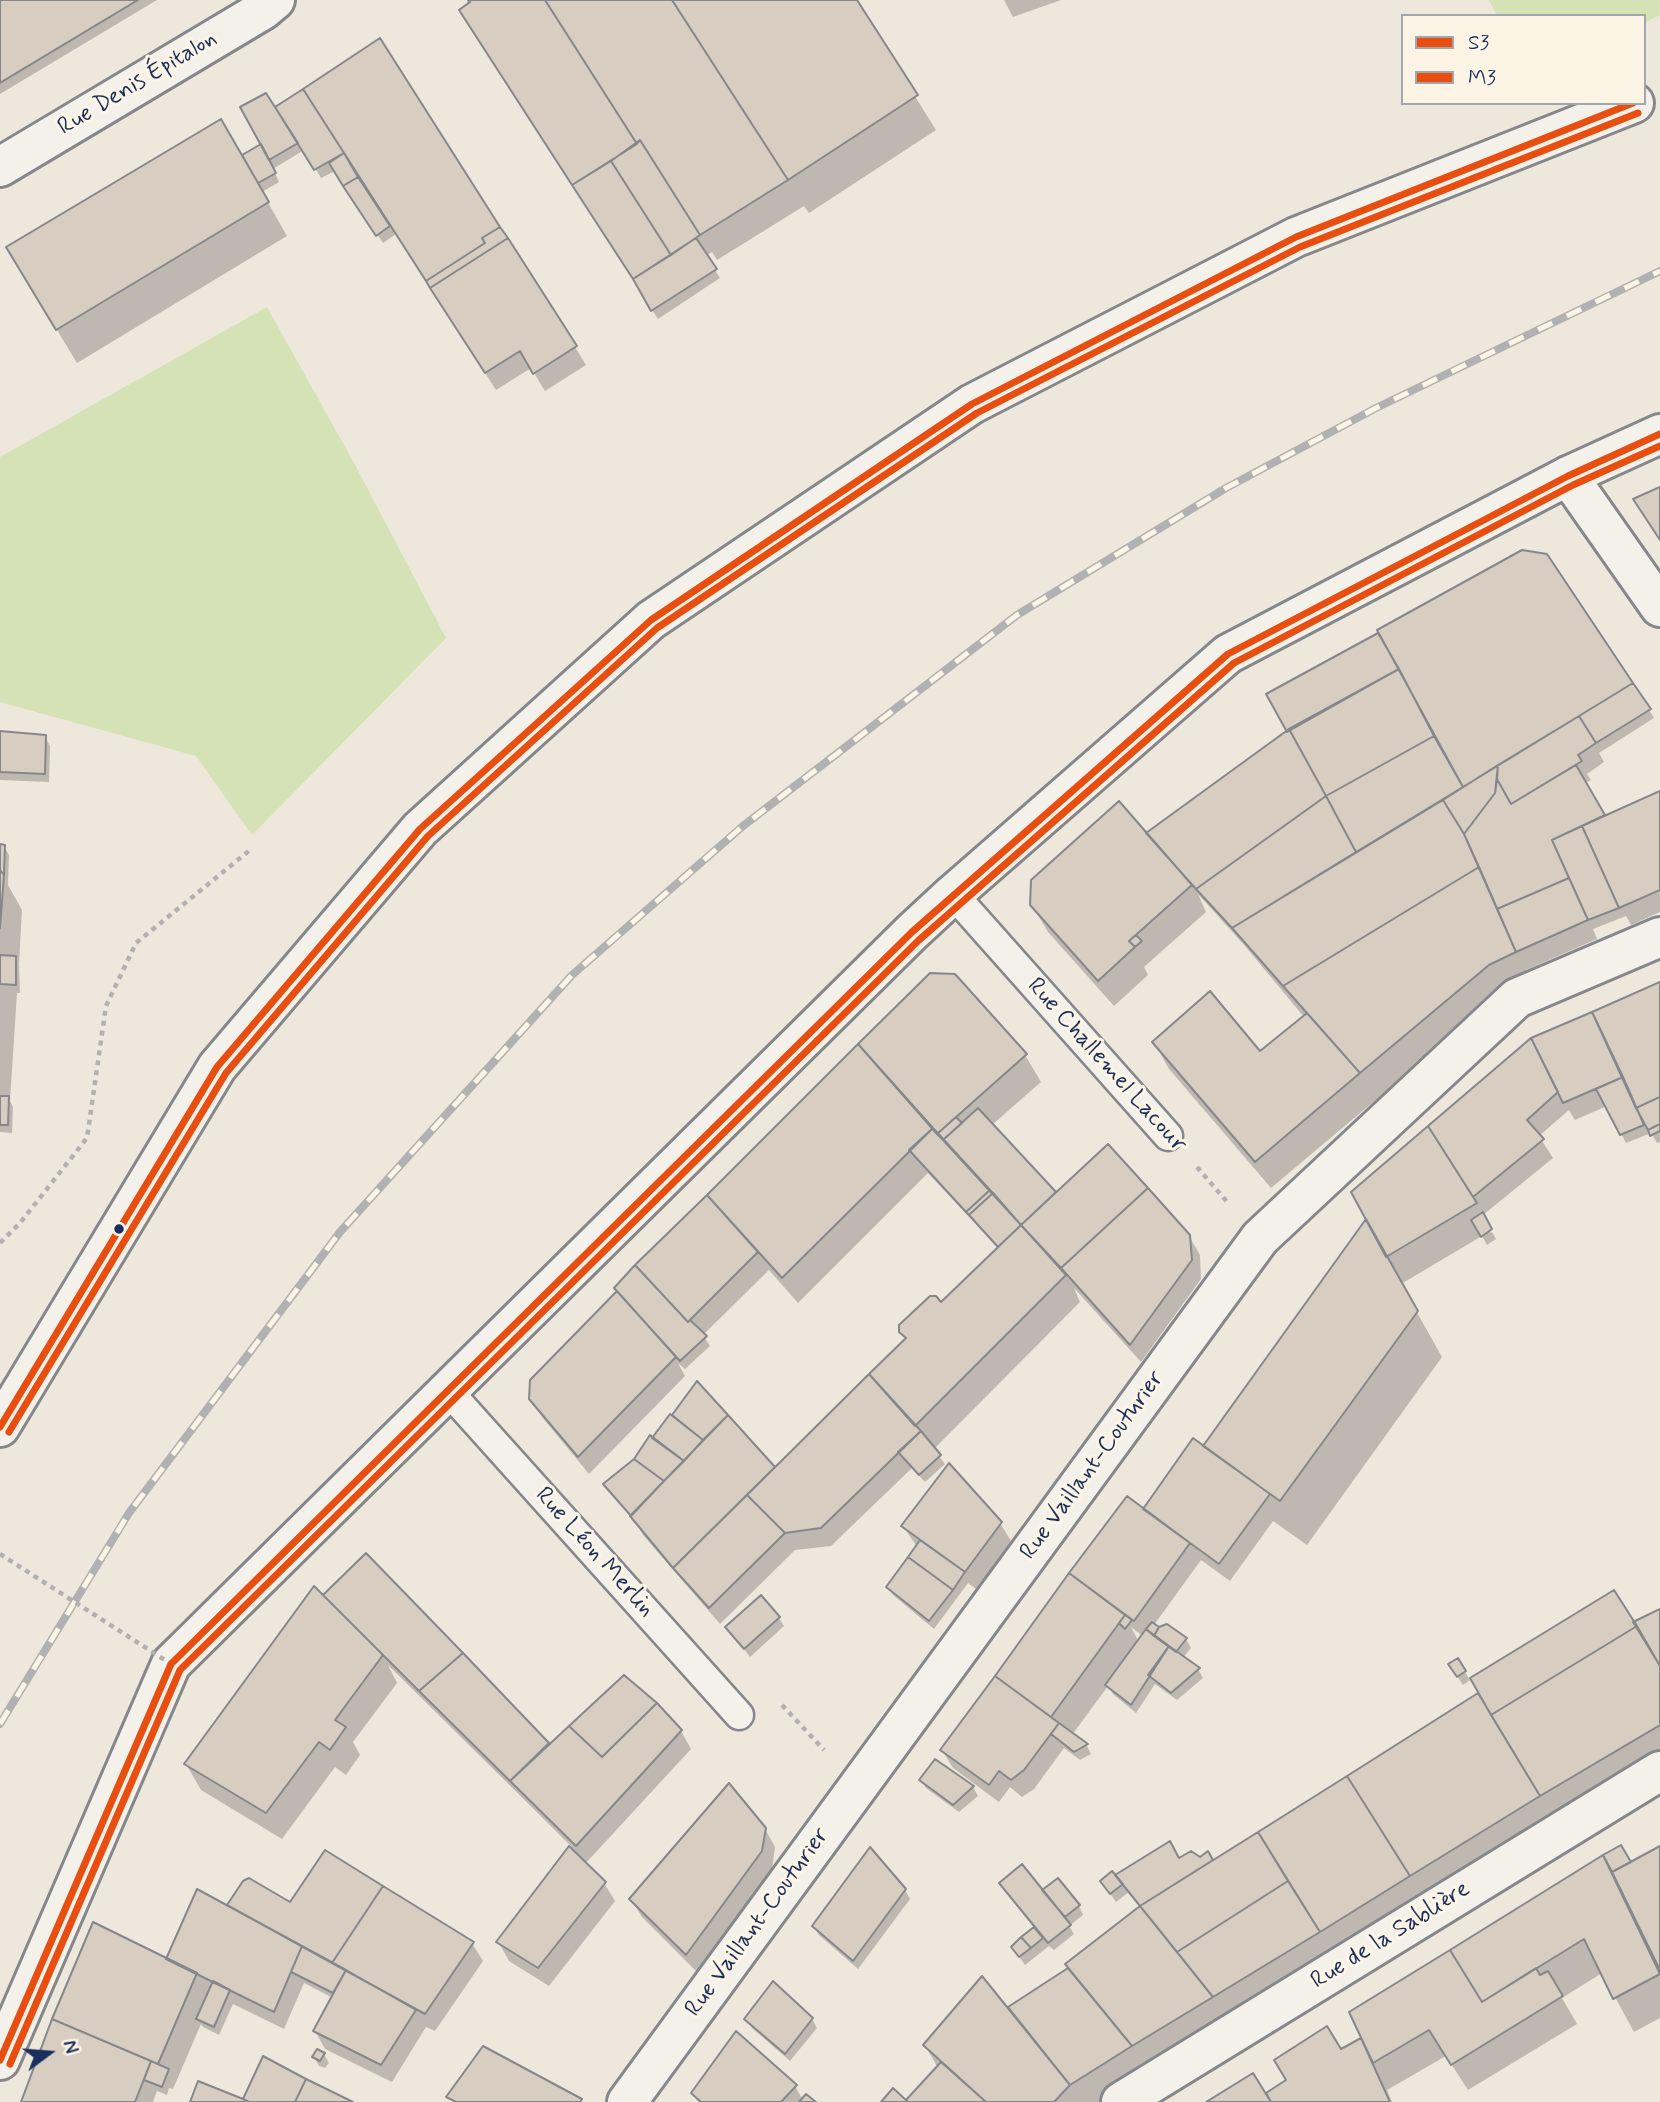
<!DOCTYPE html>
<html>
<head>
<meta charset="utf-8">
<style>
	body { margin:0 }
	#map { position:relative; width:1660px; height:2102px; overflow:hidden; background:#eee7dc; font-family:Mynerve,sans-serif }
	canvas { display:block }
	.legend { position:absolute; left:1401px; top:14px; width:245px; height:91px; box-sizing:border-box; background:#fcf5e5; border:2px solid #a2a6af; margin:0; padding:9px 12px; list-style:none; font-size:21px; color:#1b2f5e }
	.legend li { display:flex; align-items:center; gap:14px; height:35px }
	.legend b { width:35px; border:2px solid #a2a6af }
	.north { position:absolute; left:14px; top:2018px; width:70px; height:70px; -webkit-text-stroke:5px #fcf5e5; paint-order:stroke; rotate:74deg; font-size:19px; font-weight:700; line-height:28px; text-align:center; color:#1b2f5e }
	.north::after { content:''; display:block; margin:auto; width:24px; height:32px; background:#1b2f5e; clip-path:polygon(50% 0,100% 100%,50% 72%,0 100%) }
</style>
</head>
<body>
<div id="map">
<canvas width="1660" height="2102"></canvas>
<ul class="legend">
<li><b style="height:9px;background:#e84e0f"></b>S3</li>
<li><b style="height:9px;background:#e84e0f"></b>M3</li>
</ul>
<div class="north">N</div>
</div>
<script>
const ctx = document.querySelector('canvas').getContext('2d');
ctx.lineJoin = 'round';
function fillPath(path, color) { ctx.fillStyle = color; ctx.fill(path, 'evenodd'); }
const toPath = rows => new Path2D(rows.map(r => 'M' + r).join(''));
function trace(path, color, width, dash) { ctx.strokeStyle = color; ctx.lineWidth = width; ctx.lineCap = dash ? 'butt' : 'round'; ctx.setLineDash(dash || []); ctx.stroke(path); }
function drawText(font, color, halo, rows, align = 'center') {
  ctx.font = font + ' Mynerve,sans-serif'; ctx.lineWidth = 6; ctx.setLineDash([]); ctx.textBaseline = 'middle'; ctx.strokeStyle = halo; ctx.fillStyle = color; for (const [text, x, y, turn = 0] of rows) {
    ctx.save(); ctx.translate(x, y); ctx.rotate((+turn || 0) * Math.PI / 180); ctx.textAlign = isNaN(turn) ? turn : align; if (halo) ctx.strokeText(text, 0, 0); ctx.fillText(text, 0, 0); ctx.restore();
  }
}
fillPath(toPath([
	[1489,0,1660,0,1660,15,1644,23,1644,16,1497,16],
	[267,307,354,463,446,638,252,835,196,756,0,702,0,457]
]), '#d5e2b6');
fillPath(toPath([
	[0,0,157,0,0,94],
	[467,0,855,0,936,130,809,213,804,206,717,260,712,252,706,256,720,278,658,319,476,37],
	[1004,0,1061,0,1013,17],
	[304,91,575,347,586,365,545,391,531,368,496,390,396,234,383,243,335,171,321,178,304,150,273,169,279,182,262,192,287,236,77,363,28,282,253,170,274,110],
	[1380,634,1649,710,1654,718,1599,753,1604,762,1587,774,1591,780,1585,783,1605,817,1660,793,1660,912,1631,925,1626,916,1593,929,1597,939,1526,970,1530,979,1504,992,1271,1188,1169,1069,1154,1042,1259,1054,1304,1017,1245,946,1198,894,1206,912,1144,967,1148,975,1114,1006,1048,932,1032,905,1146,835,1289,732,1269,695],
	[1478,775,1480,778,1457,793,1455,790],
	[0,733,45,737,50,746,49,782,0,780],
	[0,846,4,846,9,855,8,885,22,910,19,964,20,993,17,993,10,1101,13,1107,12,1133,0,1132],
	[1660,984,1660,1142,1657,1143,1651,1133,1626,1143,1607,1106,1575,1120,1569,1110,1539,1136,1553,1158,1483,1215,1491,1228,1490,1233,1492,1232,1496,1239,1487,1245,1482,1236,1401,1284,1442,1357,1307,1545,1273,1521,1230,1581,1201,1560,1154,1625,1186,1639,1191,1648,1183,1658,1198,1669,1203,1678,1177,1700,1155,1684,1136,1713,1113,1694,1108,1686,1072,1735,1087,1746,1091,1754,1080,1760,1064,1748,1034,1789,1022,1797,1010,1787,999,1802,953,1768,942,1750,1127,1498,1144,1511,1203,1448,1365,1222],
	[1131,1627,1144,1637,1139,1642],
	[1025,1055,1041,1082,992,1125,1056,1195,1189,1236,1200,1255,1201,1279,1141,1362,1074,1288,1080,1302,934,1449,945,1464,925,1482,912,1468,831,1546,795,1550,720,1624,643,1535,635,1521,605,1484,635,1460,673,1418,697,1383,775,1470,906,1340,901,1332,941,1304,999,1249,928,1173,798,1303,769,1270,703,1335,710,1346,685,1369,678,1363,685,1376,589,1474,542,1417,531,1399,619,1292,636,1266,709,1196],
	[1000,1523,1011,1541,976,1589,968,1583,934,1629,893,1595,888,1587,917,1547,903,1526],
	[366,1555,549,1746,681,1731,691,1749,585,1864,604,1883,615,1901,549,1986,509,1961,499,1943,571,1846,388,1665,397,1683,353,1742,360,1755,346,1775,335,1767,282,1839,201,1790,186,1764,330,1603,325,1595],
	[1660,1611,1660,1761,1426,1902,1421,1893,1141,2065,1157,2092,1141,2102,907,2102,938,2068,925,2045,1008,2009,1069,1969,1067,1965,1141,1907,1129,1892,1116,1902,1102,1882,1179,1860,1200,1859,1207,1854,1213,1862,1346,1778,1490,1717,1633,1624],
	[779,1618,784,1626,750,1657,727,1627],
	[1457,1660,1470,1680,1463,1685,1450,1665],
	[935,1761,973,1787,978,1796,959,1812,926,1788,921,1780],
	[765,1829,775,1847,772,1870,697,1972,642,1917,631,1899],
	[1660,1847,1660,2018,1634,2032,1602,1973,1562,1998,1577,2024,1468,2090,1446,2056,1387,2090,1392,2102,1272,2102,1341,2051,1363,2038,1352,2013,1604,1856,1630,1864],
	[244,1882,291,1904,472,1943,483,1961,435,2031,426,2027,392,2082,325,2049,315,2031,333,1998,304,1983,284,2029,233,2004,219,2035,203,2027,201,2024,173,2089,169,2088,167,2095,157,2091,153,2102,23,2102,167,1961,228,1908],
	[905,1890,910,1899,858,1969,819,1935,814,1926],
	[1006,1892,1042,1893,1079,1906,1083,1915,1069,1926,1074,1934,1054,1950,1049,1946,1025,1965,1013,1948,1035,1929],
	[746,2019,812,2019,817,2028,790,2061,752,2028],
	[324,2054,329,2063,325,2068,319,2066,314,2057],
	[795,2086,803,2100,813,2102,698,2102,693,2093]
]), '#0003');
const building = toPath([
	[0,0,138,0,0,83,0,0],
	[468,0,545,0,637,144,572,185,459,10,470,2,468,0],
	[545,0,672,0,788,180,700,235,640,140,637,144,545,0],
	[672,0,857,0,918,95,788,180,672,0],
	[380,38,500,227,482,238,485,243,426,281,303,89,380,38],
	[303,89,344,153,314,170,275,107,303,89],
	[266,93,298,143,269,160,240,107,266,93],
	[221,119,269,202,56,330,6,247,221,119],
	[640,140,700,235,671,255,611,161,640,140],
	[261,144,276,173,258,183,242,155,261,144],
	[344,153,358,177,343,186,329,163,344,153],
	[611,161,671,255,633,279,572,185,611,161],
	[358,177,390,226,376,236,343,186,358,177],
	[500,227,508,238,430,288,426,281,485,243,482,238,500,227],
	[508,238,577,346,533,374,520,351,485,373,430,288,508,238],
	[696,238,717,269,651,311,633,279,696,238],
	[1660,487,1660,540,1633,499,1660,487],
	[1522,550,1547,554,1633,683,1463,787,1377,630,1522,550],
	[1378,633,1399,669,1287,732,1266,694,1378,633],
	[1399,669,1434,736,1326,796,1289,729,1399,669],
	[1633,683,1651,709,1596,743,1579,716,1633,683],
	[1579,716,1596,743,1578,755,1582,761,1511,804,1497,779,1498,765,1579,716],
	[1289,729,1326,796,1196,889,1146,833,1289,729],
	[0,731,46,735,45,774,0,772,0,731],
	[1434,736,1463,787,1356,852,1326,796,1434,736],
	[1498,765,1495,793,1464,834,1443,800,1498,765],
	[1576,765,1605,815,1552,840,1569,878,1497,909,1464,834,1495,793,1497,779,1511,804,1576,765],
	[1660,791,1660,890,1619,908,1582,826,1660,791],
	[1326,796,1356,852,1232,928,1196,889,1326,796],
	[1443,800,1464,834,1479,867,1283,986,1232,928,1443,800],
	[1119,801,1192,885,1129,941,1135,947,1098,981,1030,905,1031,880,1119,801],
	[1582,826,1619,908,1588,920,1552,840,1582,826],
	[0,844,5,845,4,875,0,870,0,844],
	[1479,867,1516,952,1489,965,1360,1073,1283,986,1479,867],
	[0,870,4,875,0,928,0,870],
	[1569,878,1588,920,1516,952,1497,909,1569,878],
	[1136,935,1142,941,1135,947,1129,941,1136,935],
	[0,955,16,956,16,985,0,984,0,955],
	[930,973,955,974,1027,1054,937,1134,858,1044,930,973],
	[1660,982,1660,1097,1636,1108,1592,1012,1660,982],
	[1210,991,1260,1051,1307,1013,1360,1073,1255,1162,1152,1042,1210,991],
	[1592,1012,1623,1077,1563,1103,1531,1038,1592,1012],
	[1531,1038,1558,1092,1527,1120,1544,1139,1473,1197,1428,1126,1531,1038],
	[858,1044,933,1128,782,1278,707,1195,858,1044],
	[1623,1077,1644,1125,1620,1135,1596,1089,1623,1077],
	[0,1096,9,1096,8,1125,0,1125,0,1096],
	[1660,1097,1660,1124,1648,1130,1636,1108,1660,1097],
	[978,1108,1056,1192,1021,1225,943,1140,978,1108],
	[956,1117,962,1123,943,1140,937,1134,956,1117],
	[1660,1124,1660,1131,1650,1136,1648,1130,1660,1124],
	[1428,1126,1477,1203,1386,1257,1351,1192,1428,1126],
	[933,1128,990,1190,966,1212,909,1150,933,1128],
	[1108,1144,1148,1188,1061,1268,1021,1225,1108,1144],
	[1148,1188,1190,1235,1192,1260,1130,1345,1061,1268,1148,1188],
	[990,1190,993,1193,969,1215,966,1212,990,1190],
	[993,1193,1021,1225,998,1247,969,1215,993,1193],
	[707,1195,758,1252,688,1322,635,1265,707,1195],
	[1483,1212,1492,1229,1481,1237,1471,1220,1483,1212],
	[1366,1219,1418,1311,1280,1501,1203,1446,1366,1219],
	[1021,1225,1066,1275,915,1426,869,1374,906,1338,899,1332,899,1325,930,1296,936,1296,941,1302,1021,1225],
	[635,1265,688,1322,690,1320,707,1336,680,1361,614,1288,635,1265],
	[617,1291,676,1357,578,1457,529,1399,530,1380,617,1291],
	[869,1374,921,1431,821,1528,785,1533,747,1495,869,1374],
	[697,1381,728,1415,703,1440,672,1415,697,1381],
	[670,1414,703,1440,684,1461,652,1438,670,1414],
	[728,1415,775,1467,673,1568,630,1516,728,1415],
	[921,1431,941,1455,919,1475,898,1452,921,1431],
	[650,1435,684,1461,664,1481,634,1459,650,1435],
	[1193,1438,1270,1494,1219,1564,1143,1509,1193,1438],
	[634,1459,664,1481,631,1516,603,1484,634,1459],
	[949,1463,1002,1522,965,1572,901,1526,949,1463],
	[747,1495,785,1533,709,1608,673,1568,747,1495],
	[1127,1496,1190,1543,1134,1621,1069,1573,1127,1496],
	[920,1540,965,1572,953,1590,908,1557,920,1540],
	[366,1553,463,1653,419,1691,323,1595,366,1553],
	[908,1557,953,1590,929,1621,886,1587,908,1557],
	[1069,1573,1125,1615,1051,1717,995,1676,1069,1573],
	[314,1586,383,1655,335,1720,346,1727,330,1750,319,1742,266,1813,184,1764,314,1586],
	[1614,1590,1637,1626,1491,1715,1470,1678,1614,1590],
	[761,1595,780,1617,744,1649,725,1627,761,1595],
	[1660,1609,1660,1666,1633,1622,1660,1609],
	[1125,1615,1132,1620,1125,1629,1119,1623,1125,1615],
	[1152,1622,1159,1627,1154,1636,1146,1629,1152,1622],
	[1167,1624,1187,1638,1176,1652,1154,1636,1159,1627,1167,1624],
	[1637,1626,1660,1666,1660,1725,1540,1796,1491,1715,1637,1626],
	[1146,1629,1169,1646,1131,1705,1105,1685,1146,1629],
	[1169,1646,1200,1668,1171,1693,1148,1675,1169,1646],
	[463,1653,549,1743,510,1781,419,1691,463,1653],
	[1458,1658,1466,1671,1457,1677,1448,1664,1458,1658],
	[624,1675,657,1703,602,1757,569,1726,624,1675],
	[995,1676,1059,1723,1024,1770,1011,1780,999,1771,989,1785,940,1750,995,1676],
	[1478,1693,1540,1796,1410,1876,1347,1776,1478,1693],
	[657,1703,682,1730,576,1846,510,1781,569,1726,602,1757,657,1703],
	[1059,1723,1088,1744,1074,1752,1051,1734,1059,1723],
	[935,1759,974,1786,953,1805,919,1780,935,1759],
	[1347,1776,1410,1876,1320,1932,1258,1832,1347,1776],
	[729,1783,766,1828,762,1851,686,1955,629,1899,729,1783],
	[1258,1832,1288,1881,1177,1952,1140,1906,1258,1832],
	[1170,1841,1179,1858,1191,1851,1200,1857,1208,1851,1213,1860,1140,1906,1115,1875,1170,1841],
	[1621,1845,1631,1862,1612,1872,1603,1855,1621,1845],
	[569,1846,606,1882,538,1968,496,1942,569,1846],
	[1660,1846,1660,1970,1612,1872,1660,1846],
	[870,1847,906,1889,853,1961,812,1926,870,1847],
	[325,1850,383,1886,332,1963,227,1905,243,1881,249,1878,290,1902,325,1850],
	[1603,1855,1660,1974,1613,1999,1584,1939,1482,2002,1450,1950,1603,1855],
	[1022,1864,1071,1925,1048,1943,999,1883,1022,1864],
	[1112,1871,1123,1884,1110,1894,1100,1881,1112,1871],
	[1058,1878,1080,1905,1065,1917,1042,1890,1058,1878],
	[1288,1881,1320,1932,1213,1997,1177,1952,1288,1881],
	[383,1886,474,1942,425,2014,332,1963,383,1886],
	[197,1889,302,1946,274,2012,166,1959,197,1889],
	[1140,1906,1213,1997,1132,2046,1065,1964,1140,1906],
	[93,1922,197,1973,158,2064,52,2019,93,1922],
	[1034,1927,1043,1938,1031,1948,1021,1937,1034,1927],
	[1021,1937,1031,1948,1019,1957,1011,1947,1021,1937],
	[302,1946,346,1970,333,1993,291,1972,302,1946],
	[1450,1950,1482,2002,1536,1968,1540,1975,1548,1971,1563,1996,1451,2065,1429,2030,1373,2063,1349,2012,1450,1950],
	[1068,1968,1132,2046,1070,2085,1008,2007,1068,1968],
	[346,1970,416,2010,381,2065,313,2031,346,1970],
	[982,1976,1070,2085,1054,2102,986,2102,923,2045,982,1976],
	[213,1981,230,1990,214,2027,196,2019,213,1981],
	[773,1981,813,2018,785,2054,744,2019,773,1981],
	[52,2019,151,2061,135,2102,21,2102,52,2019],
	[1327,2026,1341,2049,1361,2038,1390,2102,1271,2102,1266,2093,1286,2080,1274,2060,1327,2026],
	[736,2031,797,2085,781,2102,701,2102,691,2093,736,2031],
	[483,2046,582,2099,580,2102,456,2102,446,2097,483,2046],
	[317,2049,325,2053,320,2061,312,2057,317,2049],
	[263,2056,306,2079,295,2102,249,2102,243,2099,263,2056],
	[151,2061,169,2069,162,2087,144,2080,151,2061],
	[941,2062,986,2102,908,2102,906,2100,941,2062],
	[1253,2073,1271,2102,1206,2102,1253,2073],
	[306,2079,353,2102,295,2102,306,2079],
	[198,2081,243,2099,249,2102,190,2102,198,2081],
	[893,2088,906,2100,908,2102,881,2102,893,2088],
	[806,2094,816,2102,799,2102,806,2094]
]);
fillPath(building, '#d7cdc0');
trace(building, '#86878b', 2);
const lane = toPath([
	[953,894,1168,1136],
	[449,1392,739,1715]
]);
const street = toPath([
	[0,167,263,10,275,0],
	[1568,476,1660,607],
	[627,2102,1260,1238,1517,998,1660,937],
	[1121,2102,1660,1771]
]);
const secondary = toPath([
	[0,1427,217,1067,420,829,651,620,972,404,1296,237,1634,103],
	[0,2060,171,1664,912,932,953,894,1228,654,1568,476,1660,434]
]);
trace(lane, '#86878b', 33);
trace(street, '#86878b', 44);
trace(secondary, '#86878b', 44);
trace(toPath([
	[1197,1167,1228,1203],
	[0,1243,20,1223,87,1138,106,1006,136,943,250,850],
	[782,1705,824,1750]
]), '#b1b1b2', 4.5, [5, 5]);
trace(lane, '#f4f0ea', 28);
trace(street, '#f4f0ea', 38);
trace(secondary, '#f4f0ea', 38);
const rail = toPath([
	[0,1724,129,1513,340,1232,572,975,743,826,1017,615,1226,488,1376,408,1660,271]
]);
trace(rail, '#b1b1b2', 8);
trace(rail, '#fcf5e5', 5, [16]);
trace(toPath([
	[0,1554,171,1664]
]), '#b1b1b2', 4.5, [5, 5]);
trace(toPath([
	[0,1427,217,1067,420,829,651,620,972,404,1296,237,1633,103],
	[0,2060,171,1664,912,932,1228,654,1568,476,1660,434]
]), '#e84e0f', 7);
trace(toPath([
	[9,1432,226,1073,428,836,657,628,977,413,1300,247,1638,113],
	[10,2064,180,1670,919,940,1234,663,1573,485,1660,446]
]), '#e84e0f', 7);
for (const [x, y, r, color] of [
	[119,1229,6,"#1b2f5e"]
]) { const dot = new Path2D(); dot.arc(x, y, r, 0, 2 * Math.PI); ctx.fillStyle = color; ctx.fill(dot); trace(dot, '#fcf5e5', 2.5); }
drawText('24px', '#1b2f5e', '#fcf5e5', [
	["Rue Denis Épitalon",138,84,-31],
	["Rue Challemel Lacour",1106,1066,48],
	["Rue Vaillant-Couturier",1093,1466,-54],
	["Rue Léon Merlin",594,1553,48],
	["Rue Vaillant-Couturier",758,1923,-54],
	["Rue de la Sablière",1391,1936,-32]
]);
</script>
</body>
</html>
